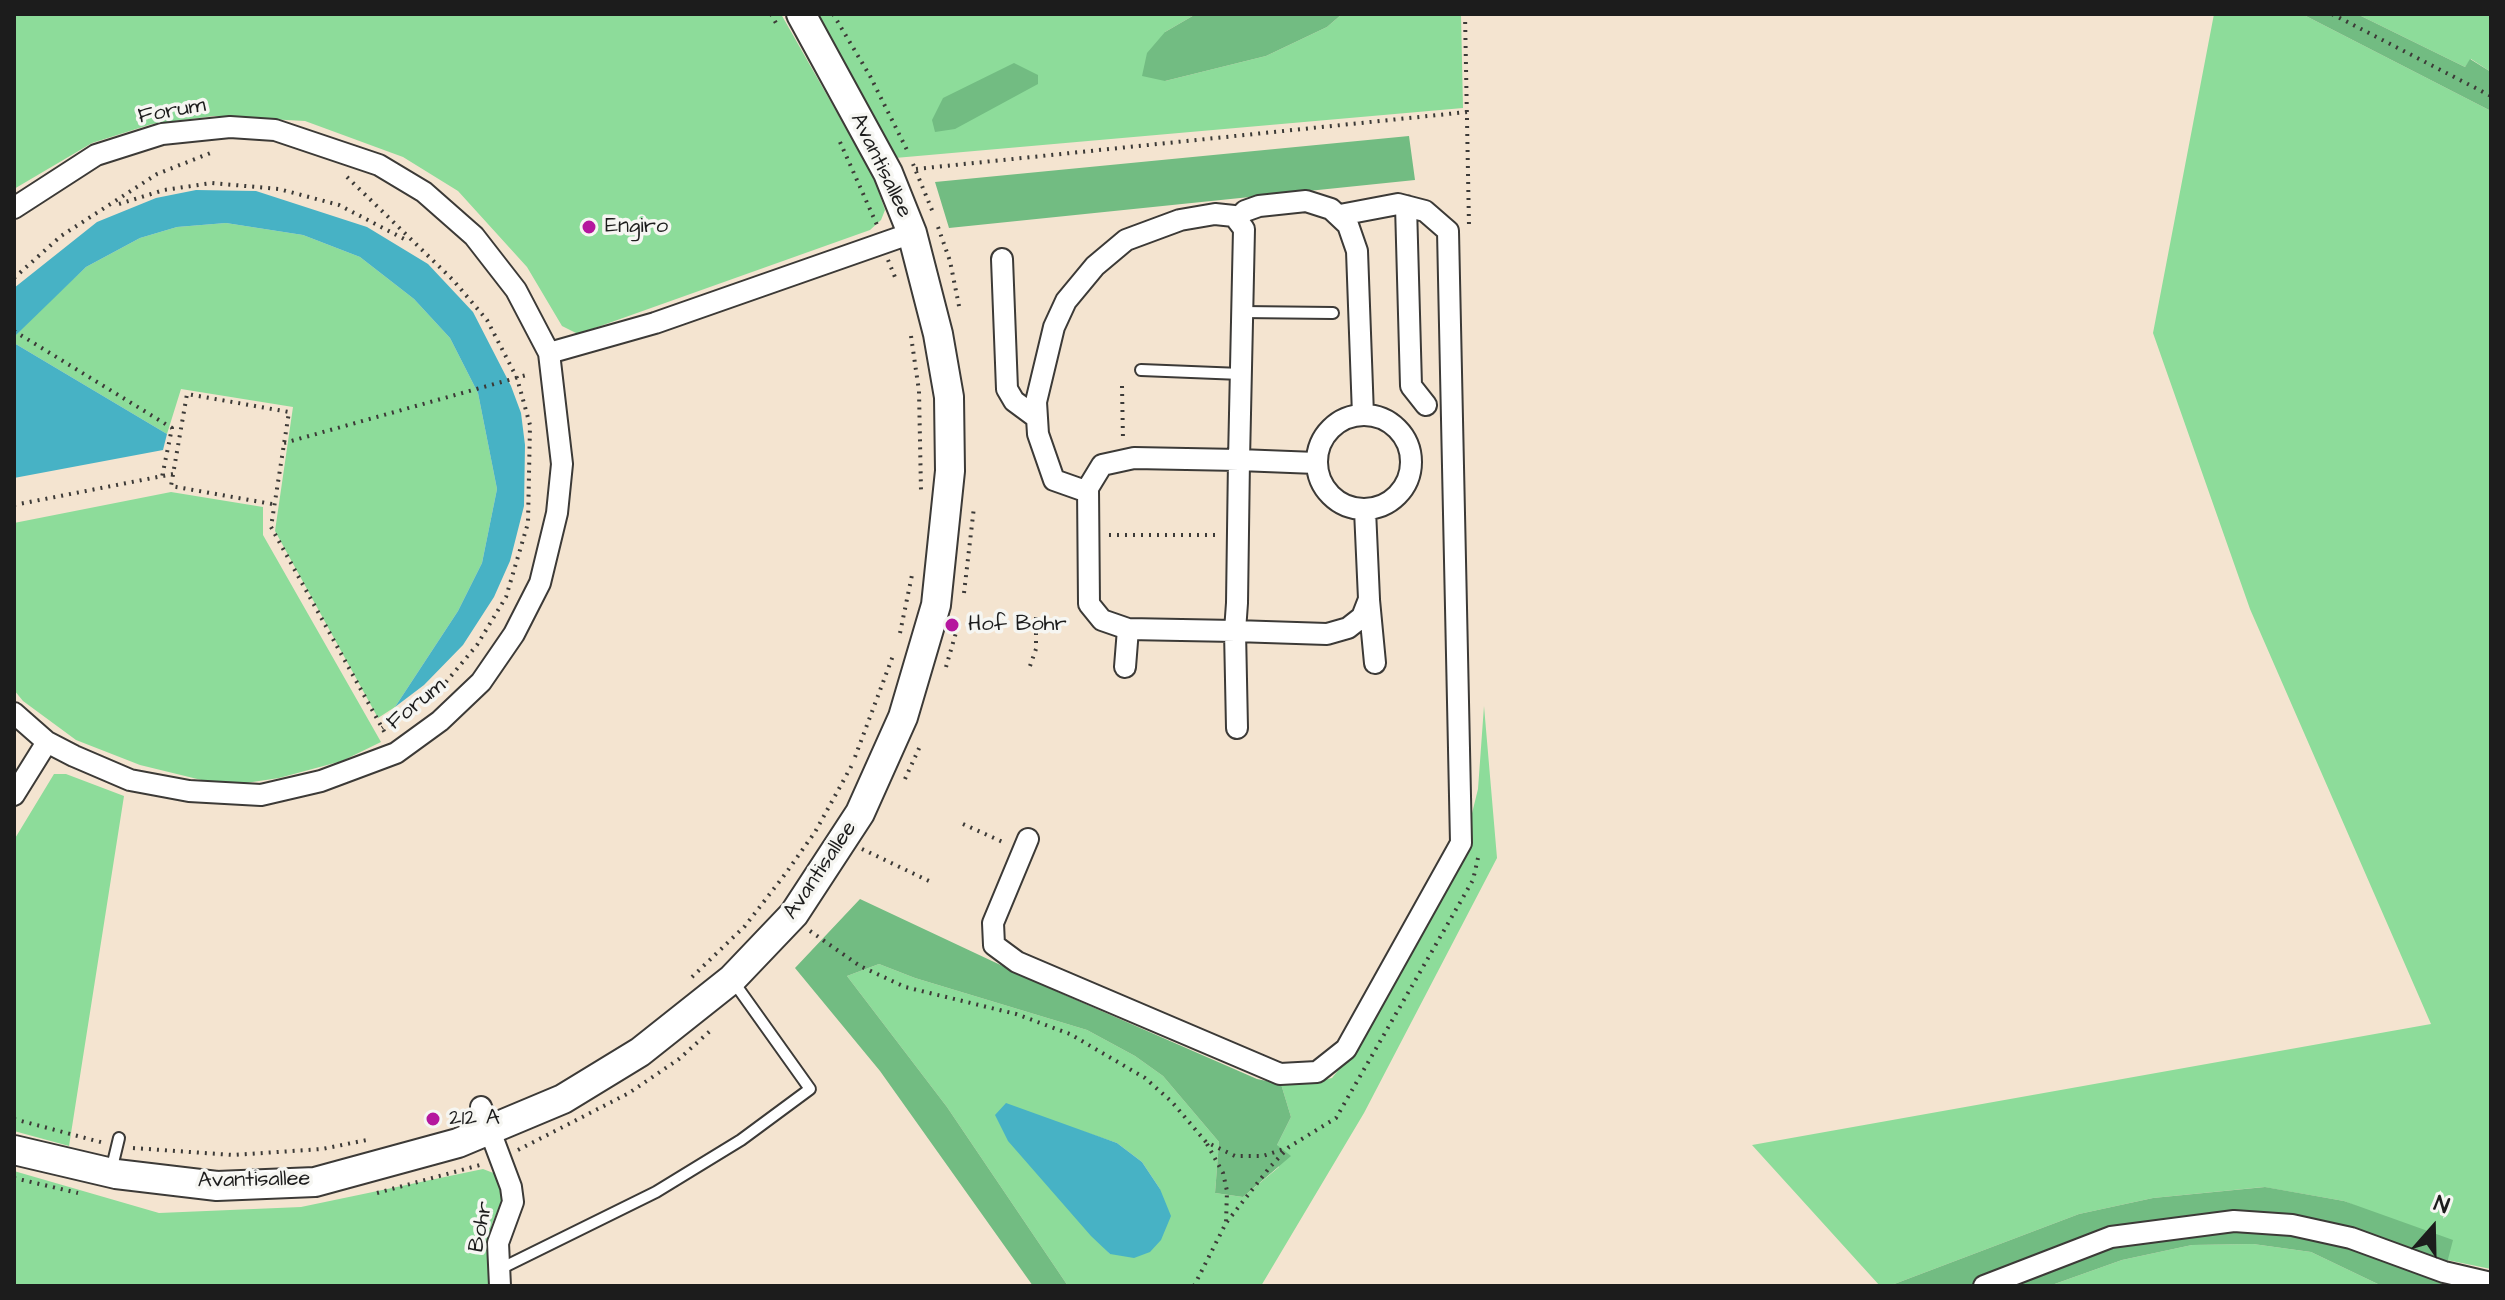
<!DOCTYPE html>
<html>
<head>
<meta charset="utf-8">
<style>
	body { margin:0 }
	#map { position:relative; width:2505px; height:1300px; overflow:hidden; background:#f4e4d0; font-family:"Architects Daughter",sans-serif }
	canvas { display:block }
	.frame { position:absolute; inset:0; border:16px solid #1c1c1c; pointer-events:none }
	.north { position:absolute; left:2393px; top:1188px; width:80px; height:80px; -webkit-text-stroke:6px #f6f6f2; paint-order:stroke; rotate:20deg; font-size:22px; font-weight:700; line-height:32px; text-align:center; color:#1c1c1c }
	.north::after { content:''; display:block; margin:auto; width:28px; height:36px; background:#1c1c1c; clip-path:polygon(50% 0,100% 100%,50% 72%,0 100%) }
</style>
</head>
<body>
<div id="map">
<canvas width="2505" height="1300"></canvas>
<div class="frame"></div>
<div class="north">N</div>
</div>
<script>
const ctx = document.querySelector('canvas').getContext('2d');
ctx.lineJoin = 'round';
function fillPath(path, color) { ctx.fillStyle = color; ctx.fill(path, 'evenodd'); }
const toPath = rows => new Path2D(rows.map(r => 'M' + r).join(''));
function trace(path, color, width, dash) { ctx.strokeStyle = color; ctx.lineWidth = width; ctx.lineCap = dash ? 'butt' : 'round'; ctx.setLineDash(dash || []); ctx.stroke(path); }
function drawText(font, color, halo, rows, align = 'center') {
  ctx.font = font + ' "Architects Daughter",sans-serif'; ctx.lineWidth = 7; ctx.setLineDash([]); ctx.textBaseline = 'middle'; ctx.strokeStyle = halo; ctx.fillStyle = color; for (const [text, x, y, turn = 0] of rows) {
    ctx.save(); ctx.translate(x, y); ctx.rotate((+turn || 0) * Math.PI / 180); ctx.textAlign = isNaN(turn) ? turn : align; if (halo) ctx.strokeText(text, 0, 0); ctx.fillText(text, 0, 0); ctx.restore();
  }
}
fillPath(toPath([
	[14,14,781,14,874,178,885,210,881,220,870,230,578,334,562,326,527,267,458,191,403,157,305,121,214,116,152,124,92,143,14,189],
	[816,14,1196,14,1165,32,1165,81,1266,56,1327,27,1342,14,1461,14,1463,108,895,158],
	[2214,14,2302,14,2491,111,2491,1269,2447,1260,2394,1222,2344,1201,2264,1187,2153,1198,2079,1214,1889,1286,1880,1286,1752,1145,2431,1024,2250,609,2153,333],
	[2357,14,2491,14,2491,72,2471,59,2465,67],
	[226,223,303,235,360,257,414,299,450,338,478,393,497,489,482,563,458,611,395,707,378,718,275,531,293,407,181,389,167,434,14,343,14,337,36,314,86,267,140,238,177,227],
	[171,492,263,507,263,535,381,742,342,761,279,778,226,786,140,765,76,740,23,701,14,690,14,523],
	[1484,706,1497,858,1364,1113,1261,1286,1068,1286,947,1107,847,976,879,964,915,978,1087,1030,1135,1056,1163,1076,1219,1142,1215,1193,1243,1197,1279,1167,1277,1145,1291,1117,1281,1084,1305,1084,1332,1078,1353,1052,1459,866,1478,789],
	[1070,1127,1117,1143,1142,1162,1160,1189,1110,1254,1046,1181],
	[54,774,66,774,124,796,69,1146,14,1131,14,840],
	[483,1169,496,1174,505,1193,492,1224,489,1244,493,1286,14,1286,14,1171,159,1213,301,1207],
	[2253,1244,2311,1252,2382,1286,2049,1286,2122,1260,2192,1245]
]), '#8ddc9a');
fillPath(toPath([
	[1196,14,1342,14,1327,27,1266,56,1165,81,1142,76,1147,53,1165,32],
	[2302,14,2357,14,2465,67,2470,59,2491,72,2491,111],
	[1014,63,1038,75,1038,84,955,129,935,132,932,120,943,98],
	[1409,136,1415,180,949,228,935,182],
	[860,899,1058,992,1257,1079,1281,1084,1291,1117,1277,1145,1291,1156,1243,1197,1215,1193,1219,1142,1163,1076,1135,1056,1087,1030,915,978,879,964,847,976,947,1107,1068,1286,1033,1286,880,1071,795,968],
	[2265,1187,2344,1201,2453,1240,2441,1286,2382,1286,2311,1252,2253,1244,2192,1245,2122,1260,2049,1286,1889,1286,2079,1214,2153,1198]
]), '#72bc82');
fillPath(toPath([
	[196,190,256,191,367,227,428,264,473,312,511,386,521,413,525,445,524,506,510,561,494,597,463,645,424,685,395,707,458,611,482,563,497,489,478,393,450,338,414,299,360,257,303,235,226,223,177,227,140,238,86,267,14,337,14,288,97,222,156,198],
	[14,343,167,434,163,450,14,478],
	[1006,1103,1117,1143,1142,1162,1160,1189,1171,1216,1161,1240,1150,1252,1134,1258,1110,1254,1091,1236,1008,1141,995,1115]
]), '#47b2c5');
const lane = toPath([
	[1242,312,1333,313],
	[1141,370,1241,374],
	[111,1171,119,1138],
	[500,1269,656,1192,741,1140,810,1089,733,981]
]);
const street = toPath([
	[1406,206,1411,386,1426,405],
	[14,208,96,155,162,134,230,127,275,130,379,165,424,192,474,236,516,290,549,353,562,464,557,513,540,583,514,634,481,682,440,721,396,753,321,781,261,795,189,791,130,780,74,756,47,742,14,713],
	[1237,219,1245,211,1259,206,1306,201,1331,209,1348,225,1357,251,1363,415],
	[1002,259,1007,389,1014,401,1037,418],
	[549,353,655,323,912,233],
	'1317 462a47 47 0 1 1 94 0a47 47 0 1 1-94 0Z',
	[1088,492,1054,480,1038,434,1036,402,1054,327,1066,301,1095,266,1126,240,1180,220,1215,214,1234,216,1244,229,1239,460,1237,603,1235,631,1128,629,1102,620,1089,604,1088,488,1102,465,1134,458,1239,460,1316,463],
	[1369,600,1375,663],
	[1125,667,1128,629],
	[1237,728,1235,631,1327,634,1348,628,1362,617,1369,599,1365,510],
	[14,795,47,742],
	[1028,839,993,923,994,945,1017,962,1280,1074,1317,1072,1346,1049,1461,843,1448,231,1425,211,1398,204,1340,215],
	[481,1107,511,1187,513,1202,498,1243,500,1286],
	[1984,1286,2111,1237,2234,1221,2292,1225,2351,1238,2444,1272,2491,1283]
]);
const secondary = toPath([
	[14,1150,116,1174,217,1186,315,1182,458,1143,563,1099,640,1052,732,979,794,914,860,813,903,717,936,605,950,471,949,397,938,334,912,233,888,173,801,14]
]);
trace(lane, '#3c3a37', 14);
trace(street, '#3c3a37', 24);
trace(secondary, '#3c3a37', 32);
trace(toPath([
	[771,14,777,25],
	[833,14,870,76,908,152],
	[1465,14,1469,226],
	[2332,14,2491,96],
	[840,142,877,225],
	[913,164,934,215],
	[916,169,1467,112],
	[347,177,453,280,487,320,517,378,530,425,528,523,506,597,477,645,441,688,382,728],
	[119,204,164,190,212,183,279,189,339,205,408,241],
	[938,227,950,261,960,311],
	[888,260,897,282],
	[14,278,61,236,157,174,213,152],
	[14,331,172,428,162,477],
	[911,336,919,391,921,491],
	[1122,386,1123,440],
	[284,443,530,374],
	[272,504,171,486,187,394,289,412,271,527,386,735],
	[14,505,173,474],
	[1109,535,1219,535],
	[964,593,974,507],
	[900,633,912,575],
	[1030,666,1036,649,1036,611],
	[946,667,957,629],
	[855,757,894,653],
	[905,779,921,744],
	[963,824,1005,843],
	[862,849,929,881],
	[810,931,860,966,905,987,1016,1014,1070,1034,1145,1078,1172,1102,1206,1142,1235,1156,1263,1156,1287,1148],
	[692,977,745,926,786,873,815,832,852,765],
	[14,1119,104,1143],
	[1207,1144,1223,1173,1227,1191,1226,1223],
	[133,1148,233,1155,322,1149,367,1140],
	[518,1150,629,1093,679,1059,710,1031],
	[14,1178,78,1193],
	[377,1193,480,1165],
	[1194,1286,1226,1223,1270,1167,1289,1147,1336,1118,1473,880,1478,858]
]), '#3c3a37', 4, [2, 6]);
trace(lane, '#fff', 10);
trace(street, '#fff', 20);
trace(secondary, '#fff', 28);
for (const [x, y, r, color] of [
	[589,227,8,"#b5179e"],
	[952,625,8,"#b5179e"],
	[433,1119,8,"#b5179e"]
]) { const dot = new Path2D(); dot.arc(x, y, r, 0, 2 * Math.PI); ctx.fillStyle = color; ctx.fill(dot); trace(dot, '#f6f6f2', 3); }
drawText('22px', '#1c1c1c', '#f6f6f2', [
	["Forum",172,112,-10],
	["Avantisallee",880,166,64],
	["Forum",417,705,-39],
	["Avantisallee",821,871,-56],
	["Avantisallee",254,1181,-1],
	["Bohr",482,1227,-79]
]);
drawText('22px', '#1c1c1c', '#f6f6f2', [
	["Engiro",605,227],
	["Hof Bohr",968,625],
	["212 A",449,1119]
], 'left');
</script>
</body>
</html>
